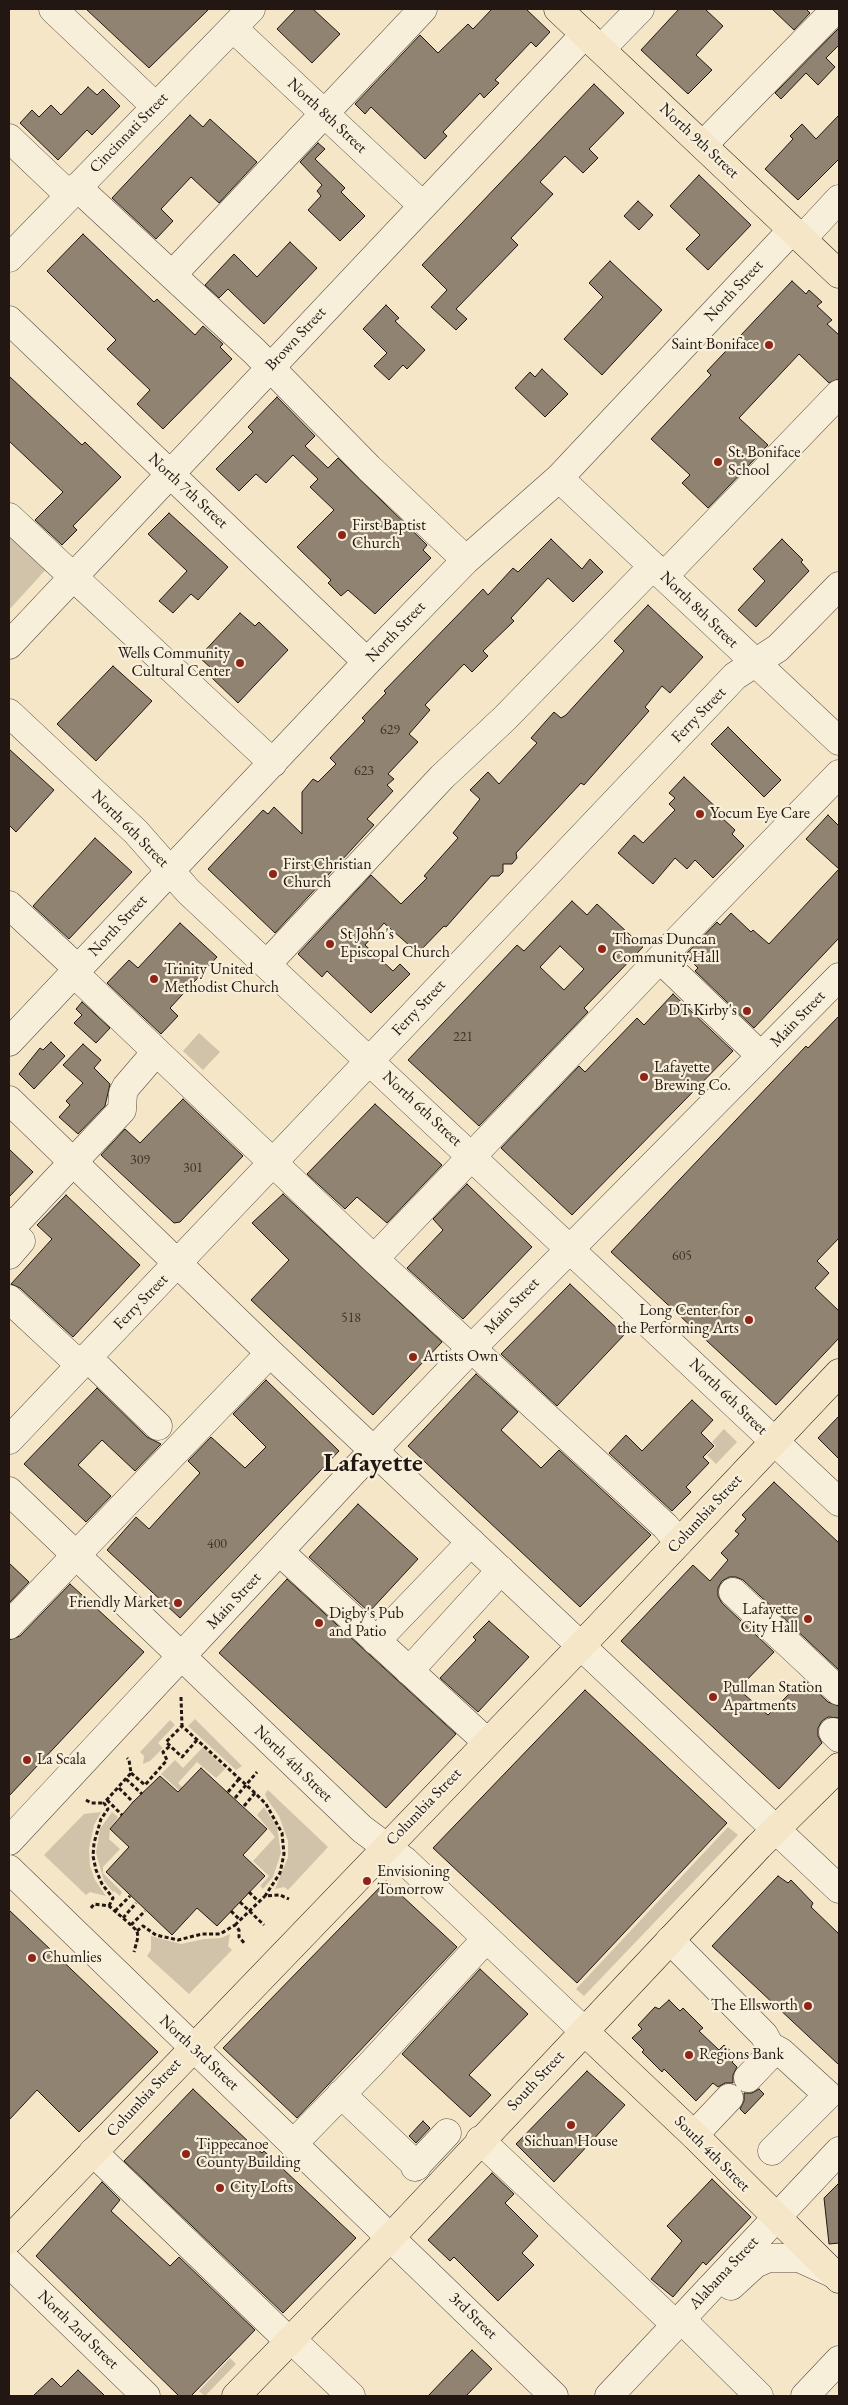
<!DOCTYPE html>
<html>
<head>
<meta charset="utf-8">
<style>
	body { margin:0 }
	#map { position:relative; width:848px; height:2405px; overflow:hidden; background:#f5e6c8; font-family:"EB Garamond",serif }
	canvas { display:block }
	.frame { position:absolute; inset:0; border:10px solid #221712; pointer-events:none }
</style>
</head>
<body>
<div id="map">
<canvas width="848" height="2405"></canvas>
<div class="frame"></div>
</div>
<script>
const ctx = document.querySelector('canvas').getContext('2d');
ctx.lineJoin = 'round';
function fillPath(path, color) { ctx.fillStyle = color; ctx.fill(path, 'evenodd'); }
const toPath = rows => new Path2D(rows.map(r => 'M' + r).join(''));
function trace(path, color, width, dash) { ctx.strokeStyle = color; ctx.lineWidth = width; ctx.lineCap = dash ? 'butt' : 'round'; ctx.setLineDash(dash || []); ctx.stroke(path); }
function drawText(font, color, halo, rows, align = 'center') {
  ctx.font = font + ' "EB Garamond",serif'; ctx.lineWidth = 4.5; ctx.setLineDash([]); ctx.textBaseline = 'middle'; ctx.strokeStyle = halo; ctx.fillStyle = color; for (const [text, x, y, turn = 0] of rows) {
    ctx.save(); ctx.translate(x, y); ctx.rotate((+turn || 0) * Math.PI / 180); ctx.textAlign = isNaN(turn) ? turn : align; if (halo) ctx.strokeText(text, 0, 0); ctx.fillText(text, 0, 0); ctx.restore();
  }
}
fillPath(toPath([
	[9,527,49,566,9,610],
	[199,1033,220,1052,203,1070,183,1051],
	[724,1429,737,1442,716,1464,707,1455,716,1446,712,1442],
	[195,1719,242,1766,236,1770,188,1726],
	[170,1720,175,1725,158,1743,163,1748,150,1761,143,1764,144,1756,140,1752],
	[203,1747,225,1769,216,1778,197,1762,178,1783,189,1794,186,1797,161,1774,175,1760,183,1768],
	[268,1790,328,1847,288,1890,284,1887,275,1889,288,1857,288,1841,279,1816,267,1799,265,1794],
	[264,1807,277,1827,281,1853,273,1877,263,1889,260,1886,269,1876,253,1861,275,1837,257,1815],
	[101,1812,94,1825,89,1849,90,1866,95,1880,106,1896,90,1892,86,1895,44,1855,84,1814],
	[112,1812,118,1817,110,1829,109,1839,120,1849,103,1867,103,1873,122,1892,120,1896,114,1891,113,1892,104,1881,96,1853,100,1829],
	[728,1827,738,1835,584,1996,576,1989],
	[230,1934,228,1946,232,1950,189,1994,147,1956,151,1950,151,1936,181,1944,204,1939,221,1938],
	[230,2358,236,2364,205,2396,199,2391]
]), '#d1c3a9');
const building = toPath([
	[86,9,209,9,149,68,86,9],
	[296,9,313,9,340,34,312,63,277,29,296,9],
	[492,9,526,9,550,32,536,47,531,42,495,80,499,83,484,98,480,93,443,132,447,136,425,159,371,107,365,114,355,104,420,35,438,53,468,24,473,29,492,9],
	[679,9,705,9,723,26,696,55,712,70,688,94,641,50,679,9],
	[772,9,806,9,810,13,794,30,772,9],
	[839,28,839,45,826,58,835,67,818,85,806,73,781,99,775,93,839,28],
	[594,84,624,113,589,149,598,158,583,173,565,156,540,182,553,194,511,238,518,245,456,309,467,319,456,330,431,307,447,290,422,265,594,84],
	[88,87,97,95,103,89,120,106,92,135,87,130,58,160,20,123,32,110,39,117,51,105,61,115,88,87],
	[190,115,203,127,210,119,257,162,219,203,191,177,161,209,173,221,156,239,112,198,190,115],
	[839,115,839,159,798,200,765,169,793,139,790,136,802,124,816,139,839,115],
	[318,143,325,149,315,159,345,188,341,192,365,216,340,241,308,210,321,196,317,191,322,185,300,162,318,143],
	[699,175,751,225,708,270,686,249,700,235,670,206,699,175],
	[638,201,653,215,639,230,624,216,638,201],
	[83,234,154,302,157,299,195,335,203,326,223,344,220,347,232,359,163,429,137,404,150,390,107,349,116,340,47,271,83,234],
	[290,242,317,268,264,324,228,289,219,298,205,285,234,254,257,277,290,242],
	[610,261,662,310,602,375,564,339,603,297,589,283,610,261],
	[792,281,806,294,809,290,822,302,817,306,832,320,827,324,839,335,839,379,829,383,799,354,739,418,768,445,708,508,682,483,690,475,651,439,711,375,707,371,792,281],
	[386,305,399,318,395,321,425,350,407,369,403,365,389,380,374,366,387,353,363,329,386,305],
	[542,369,568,394,545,417,515,388,530,372,535,377,542,369],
	[9,376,82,445,85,442,121,477,73,526,77,530,62,545,35,520,63,492,9,441,9,376],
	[277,397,315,436,305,446,328,468,338,458,427,545,423,550,431,558,375,614,348,590,341,596,328,583,331,580,297,547,334,510,310,487,318,479,293,455,266,483,256,474,239,491,216,469,253,432,248,427,277,397],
	[169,513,228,567,198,600,191,594,173,613,159,601,187,571,148,534,169,513],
	[551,539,582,569,590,559,603,572,573,602,548,578,511,618,514,621,483,651,488,656,472,672,464,664,425,705,430,710,409,734,418,742,388,774,394,779,387,785,393,791,367,819,374,825,275,933,208,869,263,810,268,814,274,807,302,834,302,792,313,779,318,782,336,764,330,758,365,721,362,718,386,693,384,691,483,589,488,595,513,568,518,572,551,539],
	[782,539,803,560,801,562,809,571,756,627,738,610,765,581,753,569,782,539],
	[648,605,703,657,670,693,662,686,645,707,649,711,584,785,581,783,516,853,517,858,512,864,503,864,503,872,499,876,491,876,446,927,444,926,418,953,384,923,365,945,393,971,400,964,410,974,371,1013,327,971,322,977,298,954,371,875,401,904,427,878,424,876,458,838,453,833,480,799,470,790,488,772,499,784,537,743,531,738,554,712,561,718,566,715,624,651,614,641,648,605],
	[240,613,255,626,259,622,288,650,238,703,209,675,213,670,199,657,240,613],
	[113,666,152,701,96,761,57,724,113,666],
	[728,727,781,780,764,797,711,744,728,727],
	[9,749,54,790,16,832,9,825,9,749],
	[684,777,722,813,720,816,735,830,732,834,744,846,713,878,695,860,687,869,675,858,653,884,618,853,634,835,643,843,675,810,669,804,675,798,669,793,684,777],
	[828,815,839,826,839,938,754,1028,695,971,698,968,685,955,717,922,720,925,731,913,751,932,753,930,769,944,839,869,806,839,828,815],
	[95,838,132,872,69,939,33,906,95,838],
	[572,901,587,915,597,904,643,947,584,1008,588,1012,479,1126,408,1060,517,945,524,951,572,901],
	[560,946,584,969,564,990,540,967,560,946],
	[180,923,217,957,170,1008,178,1016,161,1034,107,983,129,960,138,968,180,923],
	[673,994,733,1051,572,1215,501,1148,579,1066,585,1072,637,1018,644,1025,673,994],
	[82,1002,110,1028,96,1043,74,1023,82,1015,76,1009,82,1002],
	[839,1016,839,1238,817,1261,829,1273,815,1288,839,1311,839,1338,776,1405,611,1252,806,1046,808,1048,839,1016],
	[51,1042,65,1056,34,1089,19,1074,40,1048,43,1050,51,1042],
	[83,1044,101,1060,94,1068,110,1084,105,1106,78,1134,59,1117,70,1105,66,1101,83,1083,63,1065,83,1044],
	[183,1099,243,1156,180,1222,174,1223,101,1155,125,1129,140,1143,183,1099],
	[375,1104,442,1165,387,1223,357,1197,345,1209,307,1174,375,1104],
	[9,1149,33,1172,9,1197,9,1149],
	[467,1184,532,1247,463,1319,407,1268,443,1230,433,1219,467,1184],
	[283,1194,442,1342,373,1415,251,1300,289,1260,252,1223,283,1194],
	[66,1195,140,1265,73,1337,20,1288,11,1284,52,1239,37,1225,66,1195],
	[570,1284,624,1335,557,1406,501,1354,570,1284],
	[476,1374,518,1412,501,1430,541,1468,559,1450,651,1535,580,1607,408,1446,476,1374],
	[266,1380,339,1451,180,1618,107,1550,136,1517,149,1529,200,1473,188,1461,211,1437,245,1468,266,1447,233,1414,266,1380],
	[97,1388,147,1437,161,1444,135,1471,102,1440,78,1465,111,1496,86,1522,24,1464,97,1388],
	[692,1400,713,1420,701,1433,714,1446,703,1457,709,1463,686,1487,691,1492,672,1511,609,1453,626,1435,642,1451,692,1400],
	[839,1416,839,1459,818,1438,839,1416],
	[774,1482,839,1543,839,1670,743,1580,736,1577,729,1577,722,1581,718,1588,718,1596,722,1603,774,1652,738,1689,768,1715,804,1679,828,1702,839,1706,839,1718,828,1717,822,1721,818,1728,818,1736,822,1743,779,1789,621,1641,693,1565,710,1581,728,1560,721,1553,739,1534,735,1531,746,1519,742,1515,774,1482],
	[358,1504,418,1559,369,1612,309,1557,358,1504],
	[9,1563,29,1582,9,1603,9,1563],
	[287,1579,456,1734,386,1808,219,1653,287,1579],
	[70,1584,144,1652,9,1796,9,1640,20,1636,70,1584],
	[489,1621,529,1657,478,1712,440,1678,476,1640,473,1637,489,1621],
	[585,1690,727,1823,577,1983,433,1848,585,1690],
	[201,1768,267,1829,243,1855,265,1876,217,1926,197,1908,172,1935,106,1872,129,1847,110,1829,133,1802,160,1776,178,1792,201,1768],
	[778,1876,788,1883,791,1880,813,1903,811,1907,839,1934,839,2065,712,1946,778,1876],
	[386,1881,457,1947,297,2118,223,2048,386,1881],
	[9,1910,158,2052,79,2132,37,2090,9,2120,9,1910],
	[480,1969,528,2014,469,2075,491,2095,470,2117,402,2054,480,1969],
	[669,2000,680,2011,683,2008,703,2028,699,2031,719,2050,724,2045,737,2057,732,2062,737,2067,733,2075,733,2083,725,2083,718,2087,713,2083,696,2101,664,2069,662,2072,642,2052,644,2050,632,2038,642,2029,638,2025,655,2007,659,2009,669,2000],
	[587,2071,625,2105,554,2182,516,2144,587,2071],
	[193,2089,251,2144,262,2153,264,2151,356,2238,283,2313,124,2161,193,2089],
	[759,2089,764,2094,745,2114,740,2109,744,2101,744,2093,752,2093,759,2089],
	[423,2121,430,2128,416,2143,409,2136,423,2121],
	[492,2173,514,2194,505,2203,538,2236,522,2253,534,2265,498,2301,454,2257,450,2261,428,2240,492,2173],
	[712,2179,751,2217,706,2265,703,2262,673,2297,651,2279,682,2241,667,2226,712,2179],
	[102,2182,120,2200,111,2211,170,2266,179,2257,255,2330,191,2396,179,2396,36,2256,102,2182],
	[839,2183,839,2243,829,2244,824,2198,839,2183],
	[472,2350,492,2369,466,2396,428,2396,472,2350],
	[78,2370,105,2396,33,2396,52,2378,61,2387,78,2370]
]);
fillPath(building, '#908371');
trace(building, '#221712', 1);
const minor = toPath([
	[53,9,155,106],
	[233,28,422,205],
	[601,49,640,9],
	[9,138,69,195],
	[704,144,836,9],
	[77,187,254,351,369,468,466,560],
	[802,239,839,199],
	[9,258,251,9],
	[172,275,423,9],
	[9,320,367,662],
	[559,478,839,741],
	[9,517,273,763],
	[664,576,839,394],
	[9,645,585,34],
	[9,713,136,832,188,891,839,1502],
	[9,905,78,969],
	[660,959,761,1056],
	[267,964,442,777,505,718,653,566],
	[74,973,374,1259,665,1526,679,1542],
	[9,1042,367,662,466,560,559,478,792,230],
	[9,1100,270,1353,839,1889],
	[9,1222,13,1226,122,1110,123,1093,126,1087,156,1052],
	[9,1255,21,1241],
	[374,1259,674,944,839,774],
	[9,1299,80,1365],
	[87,1357,158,1426],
	[9,1440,735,676,778,648,839,586],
	[9,1491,362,1829,405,1861,584,2031],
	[280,1552,487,1742],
	[733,1592,839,1691],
	[9,1625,270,1353],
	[376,1641,471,1542],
	[409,1671,501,1570],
	[833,1732,839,1738],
	[9,1841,353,1472,472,1348,839,977],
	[9,1869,554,2396],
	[670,1940,764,2035,770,2046,768,2057,748,2078],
	[770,2046,781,2052,828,2095,772,2151],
	[341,2094,417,2166],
	[694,2135,729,2098],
	[480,2140,676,2325],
	[293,2144,371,2064,486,1939],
	[93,2152,290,2342],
	[415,2167,447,2133],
	[9,2263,146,2396],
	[731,2286,755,2264,769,2258,799,2258,832,2273],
	[681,2319,759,2396],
	[292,2340,351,2396],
	[609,2396,839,2151],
	[805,2396,839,2360]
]);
const major = toPath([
	[558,9,839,274],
	[584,2031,694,2135,839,2279],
	[9,2240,597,1629,839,1373],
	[236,2396,390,2238,759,1846,839,1767]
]);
trace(minor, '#574b40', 29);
trace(major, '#221712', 29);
trace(toPath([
	[181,1697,182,1726],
	[197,1740,182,1757,166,1742,182,1726,255,1793,266,1804,282,1833,284,1854,280,1873,265,1896,280,1895,289,1899],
	[131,1773,145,1785,167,1760,163,1752,170,1746],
	[126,1779,142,1794],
	[119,1788,133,1802],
	[228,1792,239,1779],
	[235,1798,257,1772],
	[86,1800,91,1803,104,1803],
	[107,1800,122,1815],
	[244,1806,255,1793],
	[249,1892,258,1901],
	[240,1902,264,1925],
	[109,1906,113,1898,102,1884,96,1870,93,1856,94,1843,101,1819,108,1809,104,1803,131,1773,129,1760,127,1758],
	[91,1908,94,1904,109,1906,131,1925,137,1931,138,1937,134,1952],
	[115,1911,130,1896],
	[231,1911,240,1920],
	[123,1918,136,1903],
	[131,1925,145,1911],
	[235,1925,265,1896],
	[137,1931,143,1926,156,1935,178,1940,202,1934,220,1934,235,1925,239,1930,239,1937,245,1944]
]), '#221712', 3, [4, 2.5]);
trace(minor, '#f8efdb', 28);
trace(major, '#f5e6c8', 28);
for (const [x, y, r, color] of [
	[769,345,5,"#8f2418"],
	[718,462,5,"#8f2418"],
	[342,535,5,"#8f2418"],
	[240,663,5,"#8f2418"],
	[700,814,5,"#8f2418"],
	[273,874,5,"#8f2418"],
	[330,944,5,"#8f2418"],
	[602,949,5,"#8f2418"],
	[154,979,5,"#8f2418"],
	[747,1011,5,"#8f2418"],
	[644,1077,5,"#8f2418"],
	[749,1320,5,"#8f2418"],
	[413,1357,5,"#8f2418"],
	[178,1603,5,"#8f2418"],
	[808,1619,5,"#8f2418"],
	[319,1623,5,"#8f2418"],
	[713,1697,5,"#8f2418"],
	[27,1760,5,"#8f2418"],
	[367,1881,5,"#8f2418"],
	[32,1958,5,"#8f2418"],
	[808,2006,5,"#8f2418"],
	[689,2055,5,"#8f2418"],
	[571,2125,5,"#8f2418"],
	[186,2154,5,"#8f2418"],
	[220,2188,5,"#8f2418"]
]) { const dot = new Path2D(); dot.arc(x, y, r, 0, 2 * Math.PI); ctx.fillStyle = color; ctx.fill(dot); trace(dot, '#f8efdb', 2); }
drawText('14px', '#3e322a', null, [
	["629",390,730],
	["623",364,771],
	["221",463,1037],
	["309",140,1160],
	["301",193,1168],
	["605",682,1256],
	["518",351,1318],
	["400",217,1544]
]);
drawText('16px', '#221712', '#f8efdb', [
	["North 8th Street",327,116,43],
	["Cincinnati Street",129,133,-46],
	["North 9th Street",699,141,43],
	["North Street",734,291,-47],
	["Brown Street",296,339,-47],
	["North 7th Street",188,491,43],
	["North 8th Street",699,610,44],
	["North Street",396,632,-46],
	["Ferry Street",699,715,-46],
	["North 6th Street",130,829,45],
	["North Street",118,926,-47],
	["Ferry Street",419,1008,-47],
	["Main Street",798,1019,-46],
	["North 6th Street",422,1109,43],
	["Ferry Street",141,1302,-46],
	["Main Street",512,1306,-46],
	["North 6th Street",728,1397,44],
	["Columbia Street",705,1514,-47],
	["Main Street",234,1601,-47],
	["North 4th Street",293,1764,44],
	["Columbia Street",424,1807,-46],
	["North 3rd Street",199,2053,43],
	["South Street",536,2081,-47],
	["Columbia Street",144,2098,-47],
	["South 4th Street",712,2154,45],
	["Alabama Street",724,2273,-47],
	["3rd Street",473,2316,44],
	["North 2nd Street",78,2330,44]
]);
drawText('16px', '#221712', '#f8efdb', [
	["Saint Boniface",759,345,"right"],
	["St. Boniface",728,453],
	["School",728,471],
	["First Baptist",352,526],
	["Church",352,544],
	["Wells Community",230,654,"right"],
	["Cultural Center",230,672,"right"],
	["Yocum Eye Care",710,814],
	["First Christian",283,865],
	["Church",283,883],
	["St John's",340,935],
	["Episcopal Church",340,953],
	["Thomas Duncan",612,940],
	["Community Hall",612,958],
	["Trinity United",164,970],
	["Methodist Church",164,988],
	["DT Kirby's",737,1011,"right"],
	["Lafayette",654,1068],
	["Brewing Co.",654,1086],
	["Long Center for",739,1311,"right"],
	["the Performing Arts",739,1329,"right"],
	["Artists Own",423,1357],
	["Friendly Market",168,1603,"right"],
	["Lafayette",798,1610,"right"],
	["City Hall",798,1628,"right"],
	["Digby's Pub",329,1614],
	["and Patio",329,1632],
	["Pullman Station",723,1688],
	["Apartments",723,1706],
	["La Scala",37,1760],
	["Envisioning",377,1872],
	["Tomorrow",377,1890],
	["Chumlies",42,1958],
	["The Ellsworth",798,2006,"right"],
	["Regions Bank",699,2055],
	["Sichuan House",571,2142,"center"],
	["Tippecanoe",196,2145],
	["County Building",196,2163],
	["City Lofts",230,2188]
], 'left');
drawText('bold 26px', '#221712', '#f8efdb', [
	["Lafayette",373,1464]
]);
</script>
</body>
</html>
